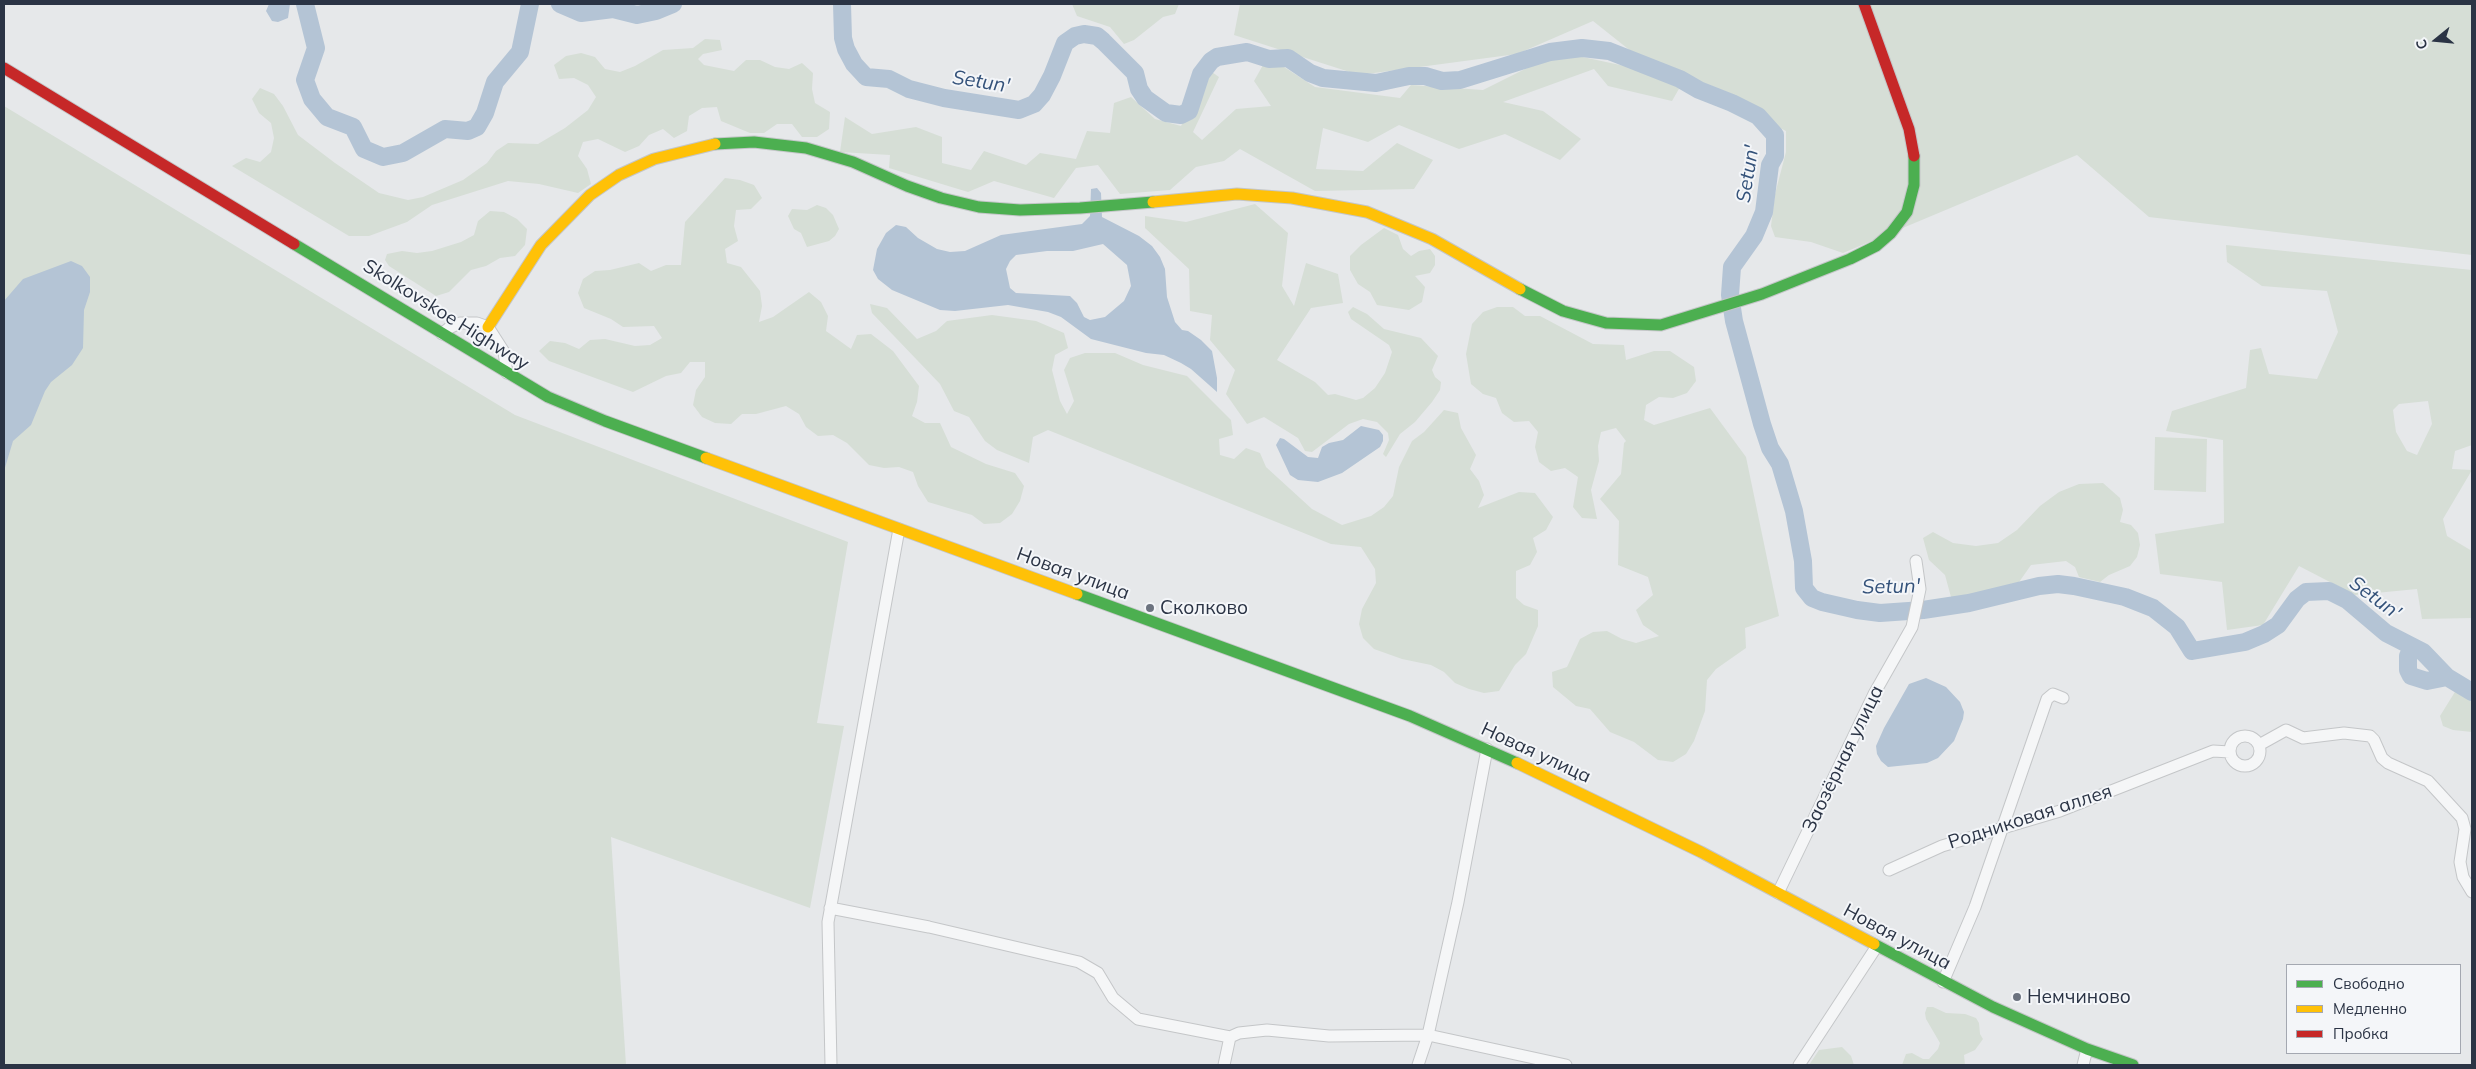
<!DOCTYPE html>
<html>
<head>
<meta charset="utf-8">
<style>
	body { margin:0 }
	#map { position:relative; width:2476px; height:1069px; overflow:hidden; background:#e6e8ea; font-family:Mulish,sans-serif }
	canvas { display:block }
	.frame { position:absolute; inset:0; border:5px solid #2b3445; pointer-events:none }
	.legend { position:absolute; left:2286px; top:964px; width:175px; height:90px; box-sizing:border-box; background:#f4f6f9; border:1px solid #a4a8b1; margin:0; padding:6px 9px; list-style:none; font-size:15px; color:#2b3445 }
	.legend li { display:flex; align-items:center; gap:10px; height:25px }
	.legend b { width:25px; border:1px solid #a4a8b1 }
	.north { position:absolute; left:2411px; top:15px; width:50px; height:50px; -webkit-text-stroke:4px #f4f6f9; paint-order:stroke; rotate:253deg; font-size:14px; font-weight:700; line-height:20px; text-align:center; color:#2b3445 }
	.north::after { content:''; display:block; margin:auto; width:18px; height:22px; background:#2b3445; clip-path:polygon(50% 0,100% 100%,50% 72%,0 100%) }
</style>
</head>
<body>
<div id="map">
<canvas width="2476" height="1069"></canvas>
<div class="frame"></div>
<ul class="legend">
<li><b style="height:6px;background:#4caf50"></b>Свободно</li>
<li><b style="height:6px;background:#ffc107"></b>Медленно</li>
<li><b style="height:6px;background:#c62828"></b>Пробка</li>
</ul>
<div class="north">С</div>
</div>
<script>
const ctx = document.querySelector('canvas').getContext('2d');
ctx.lineJoin = 'round';
function fillPath(path, color) { ctx.fillStyle = color; ctx.fill(path, 'evenodd'); }
const toPath = rows => new Path2D(rows.map(r => 'M' + r).join(''));
function trace(path, color, width, dash) { ctx.strokeStyle = color; ctx.lineWidth = width; ctx.lineCap = dash ? 'butt' : 'round'; ctx.setLineDash(dash || []); ctx.stroke(path); }
function drawText(font, color, halo, rows, align = 'center') {
  ctx.font = font + ' Mulish,sans-serif'; ctx.lineWidth = 4; ctx.setLineDash([]); ctx.textBaseline = 'middle'; ctx.strokeStyle = halo; ctx.fillStyle = color; for (const [text, x, y, turn = 0] of rows) {
    ctx.save(); ctx.translate(x, y); ctx.rotate((+turn || 0) * Math.PI / 180); ctx.textAlign = isNaN(turn) ? turn : align; if (halo) ctx.strokeText(text, 0, 0); ctx.fillText(text, 0, 0); ctx.restore();
  }
}
fillPath(toPath([
	[1072,4,1179,4,1175,14,1163,17,1134,40,1124,44,1110,27,1077,16],
	[1240,4,2472,4,2472,255,2149,217,2077,155,1843,253,1811,242,1775,237,1771,226,1775,194,1786,152,1786,131,1632,52,1593,21,1517,54,1359,75,1234,35],
	[705,39,720,40,722,50,703,54,698,59,704,65,734,71,746,60,760,60,775,67,789,69,802,63,813,73,812,89,815,103,830,112,829,129,817,137,802,137,792,124,777,124,764,133,750,133,721,121,717,107,702,108,689,116,687,131,674,138,663,129,649,135,639,146,625,152,598,139,583,142,578,156,587,169,591,184,578,193,539,184,508,181,432,205,407,222,369,236,349,236,232,166,246,158,260,162,271,152,274,138,271,123,259,113,252,99,260,88,274,94,283,106,298,135,335,163,379,193,408,200,423,197,463,180,487,163,496,151,508,143,538,144,565,128,588,110,596,97,588,85,574,78,559,79,554,65,566,56,581,53,595,57,605,69,620,72,635,66,663,50,693,48],
	[1578,56,1634,68,1680,87,1672,101,1608,86,1594,69,1503,102,1543,111,1581,139,1560,160,1505,134,1459,149,1399,125,1368,142,1323,128,1316,169,1363,171,1397,143,1433,160,1414,189,1315,191,1240,149,1224,161,1196,167,1170,190,1120,194,1098,165,1076,168,1054,198,994,181,968,192,889,168,890,155,840,152,845,117,872,134,916,127,942,137,942,163,971,170,984,151,1026,165,1040,153,1076,159,1087,131,1110,133,1114,103,1131,97,1155,119,1181,126,1209,70,1219,77,1193,132,1202,140,1236,109,1271,106,1254,81,1263,65,1284,67,1315,87,1400,98,1411,85,1483,90,1539,62],
	[4,106,515,415,848,542,817,723,844,726,810,908,611,837,626,1065,4,1065],
	[725,178,740,180,754,185,762,198,751,209,736,210,734,226,738,241,725,249,727,263,741,267,760,291,762,306,759,322,773,317,809,292,821,302,828,316,826,331,851,349,857,335,871,334,893,351,919,386,917,402,912,416,925,423,940,423,951,447,986,464,1015,473,1024,486,1020,501,1012,514,1000,523,984,524,972,515,928,502,918,486,913,472,899,467,884,468,869,465,847,443,833,435,818,436,806,427,799,414,786,406,756,414,742,414,731,424,715,423,702,417,693,405,696,390,705,377,705,362,690,362,681,373,666,376,633,392,549,361,539,351,550,341,565,343,579,349,590,340,605,339,635,346,650,345,662,338,654,326,623,327,611,319,584,308,578,293,583,279,595,271,610,270,639,263,651,271,666,265,681,265,685,222],
	[1255,204,1288,233,1282,286,1294,306,1306,263,1338,274,1343,303,1311,308,1277,360,1315,382,1328,395,1335,394,1356,400,1363,398,1375,388,1385,373,1392,352,1389,345,1351,319,1348,312,1353,307,1367,314,1384,329,1421,338,1438,356,1432,370,1435,377,1441,382,1440,390,1432,402,1415,422,1400,434,1386,457,1383,454,1389,440,1388,433,1377,422,1363,419,1349,424,1312,452,1305,451,1298,438,1264,417,1247,424,1226,394,1235,370,1210,340,1212,315,1190,311,1189,269,1145,228,1145,216,1186,222],
	[817,205,826,208,833,215,839,229,835,236,829,241,807,247,801,233,794,229,788,216,792,209,807,210],
	[490,211,504,212,517,219,527,229,525,245,515,256,500,258,486,266,471,270,449,292,436,296,389,266,385,260,387,254,402,251,417,253,432,251,461,242,474,235,478,221],
	[1384,228,1398,235,1403,249,1411,256,1419,251,1430,249,1435,256,1435,265,1430,273,1415,276,1425,287,1422,302,1409,310,1377,305,1370,292,1358,284,1350,270,1350,256,1361,245],
	[2226,245,2472,270,2472,445,2455,451,2452,469,2472,470,2443,519,2447,536,2472,551,2472,618,2422,619,2417,589,2355,595,2299,566,2263,625,2227,630,2222,582,2160,574,2155,534,2224,523,2223,440,2166,431,2172,411,2246,388,2250,350,2261,348,2269,374,2317,379,2338,332,2327,291,2262,286,2227,262],
	[2428,401,2432,424,2417,455,2407,451,2396,432,2393,410,2399,404],
	[870,304,887,308,917,339,936,331,947,321,992,315,1036,321,1064,333,1068,348,1055,355,1052,370,1060,401,1067,414,1074,401,1064,370,1070,358,1085,353,1115,353,1143,365,1187,376,1231,420,1233,435,1219,439,1220,455,1234,459,1246,448,1260,453,1266,467,1312,509,1342,525,1371,516,1384,507,1393,496,1399,467,1412,441,1424,432,1444,410,1458,413,1461,428,1476,455,1470,469,1479,481,1484,495,1478,508,1519,492,1535,493,1553,517,1546,530,1533,538,1537,552,1530,565,1516,571,1516,598,1524,605,1538,610,1538,626,1526,654,1515,665,1499,691,1484,693,1469,689,1455,683,1444,672,1431,665,1402,659,1374,649,1363,638,1359,624,1362,609,1376,583,1375,569,1361,547,1331,544,1048,430,1033,437,1029,463,997,450,985,441,969,417,954,411,940,384,872,313],
	[1497,307,1513,307,1525,316,1540,316,1593,344,1624,345,1626,360,1654,351,1670,351,1694,367,1696,381,1687,393,1673,398,1659,397,1646,405,1644,420,1654,425,1710,408,1746,457,1779,616,1745,628,1746,648,1716,669,1707,680,1705,711,1694,741,1686,754,1673,762,1658,760,1634,742,1610,732,1590,709,1576,706,1553,687,1552,672,1567,667,1580,639,1593,632,1607,631,1622,639,1636,643,1659,636,1643,625,1636,610,1653,595,1648,577,1618,565,1619,521,1600,499,1621,474,1624,443,1626,441,1616,428,1601,432,1598,446,1599,461,1591,490,1597,519,1582,518,1573,507,1578,477,1565,468,1551,471,1539,462,1535,447,1538,432,1529,421,1514,422,1502,413,1496,398,1483,394,1471,384,1466,354,1472,324,1483,312],
	[2155,437,2207,439,2206,492,2154,490],
	[2103,483,2120,498,2123,510,2120,522,2131,525,2138,533,2140,545,2137,557,2130,566,2109,575,2100,582,2079,577,2075,567,2066,561,2031,565,2017,585,2006,590,1962,600,1951,597,1945,575,1929,560,1923,538,1933,532,1953,543,1976,546,1998,543,2017,530,2040,506,2059,492,2079,484],
	[2458,687,2472,687,2472,732,2453,730,2443,726,2440,716],
	[1927,1007,1933,1007,1946,1013,1965,1014,1976,1018,1979,1023,1980,1034,1983,1039,1975,1050,1964,1055,1965,1065,1902,1065,1906,1054,1912,1053,1923,1059,1929,1059,1938,1049,1940,1043,1926,1019,1925,1013],
	[1842,1047,1851,1056,1854,1065,1809,1065,1819,1050]
]), '#d6ded6');
fillPath(toPath([
	[269,4,290,4,288,18,278,22,272,21,266,11],
	[1097,188,1101,193,1102,217,1139,236,1152,246,1160,257,1165,269,1167,297,1175,322,1182,330,1188,331,1201,340,1212,351,1217,378,1217,392,1191,369,1181,363,1164,355,1146,353,1091,339,1061,317,1048,312,1008,305,955,311,940,310,892,290,878,279,873,270,877,249,886,233,896,225,906,227,918,238,937,249,950,252,965,251,1001,235,1082,224,1090,216,1091,189],
	[1103,244,1127,265,1131,286,1124,301,1105,317,1090,320,1084,317,1077,303,1070,296,1016,293,1010,288,1006,269,1010,261,1016,255,1047,251,1073,251],
	[71,261,82,266,90,277,90,292,84,310,83,348,72,365,51,382,45,391,31,425,13,441,4,471,4,301,23,279],
	[1361,426,1379,430,1383,435,1383,441,1380,447,1342,473,1318,482,1298,480,1290,475,1276,445,1280,438,1284,439,1308,457,1318,458,1322,447,1329,443,1343,440],
	[1926,678,1946,687,1960,702,1964,712,1963,719,1954,741,1938,758,1927,763,1888,767,1881,761,1877,754,1876,746,1884,728,1909,684]
]), '#b4c4d5');
trace(toPath([
	[305,4,316,48,305,80,312,99,327,117,353,127,364,149,383,157,403,153,445,129,468,131,477,127,485,113,495,82,520,52,530,4],
	[560,4,581,13,613,9,637,15,656,11,673,4],
	[842,4,843,38,846,49,854,64,866,77,889,79,909,89,944,98,1019,110,1034,104,1042,95,1052,76,1065,43,1075,36,1084,34,1097,36,1103,41,1135,73,1139,89,1145,98,1166,113,1181,115,1189,111,1201,74,1211,61,1217,57,1247,52,1269,59,1288,58,1310,73,1323,78,1376,83,1409,76,1425,76,1442,81,1460,80,1550,52,1582,48,1609,51,1680,79,1699,90,1732,103,1758,116,1775,135,1775,156,1770,165,1764,212,1754,236,1732,267,1730,295,1734,321,1762,424,1770,448,1780,464,1794,511,1803,561,1804,588,1812,598,1822,602,1857,610,1880,613,1923,610,1969,603,2039,586,2058,584,2074,586,2125,597,2153,608,2177,627,2192,651,2245,642,2264,634,2278,625,2297,599,2306,592,2329,591,2347,600,2386,633,2423,652,2447,677,2472,692],
	[2412,648,2408,656,2408,670,2411,676,2427,681,2447,677]
]), '#b4c4d5', 18);
const street = toPath([
	[442,334,449,328,460,323,477,323,488,327,504,352,507,373],
	'2230 751a15 15 0 1 1 30 0a15 15 0 1 1-30 0Z',
	[2259,745,2286,730,2303,738,2344,733,2370,736,2374,740,2382,758,2388,763,2428,781,2462,818,2465,829,2460,862,2463,877,2472,892],
	[1889,870,1942,846,2060,811,2213,751,2230,752],
	[1778,893,1874,694,1912,627,1920,589,1916,561],
	[830,908,929,927,1079,962,1098,973,1113,998,1138,1019,1230,1037,1224,1065],
	[1943,982,1975,907,2047,699,2053,694,2063,698],
	[1230,1037,1239,1033,1267,1030,1329,1036,1428,1035,1566,1065],
	[831,1065,828,922,899,529],
	[1418,1065,1428,1035,1458,902,1487,749],
	[1799,1065,1877,946],
	[2083,1065,2087,1049]
]);
const fast = toPath([
	[715,144,754,142,806,148,853,162,907,186,941,198,979,207,1020,210,1080,208,1153,202],
	[294,244,548,397,605,421,706,458],
	[1520,289,1563,311,1606,323,1661,325,1762,294,1850,259,1876,246,1891,233,1907,212,1914,185,1914,156],
	[1077,594,1410,716,1517,763],
	[1874,944,1993,1007,2087,1049,2133,1065]
]);
const slow = toPath([
	[1153,202,1237,194,1292,198,1367,212,1432,239,1520,289],
	[488,327,541,245,590,195,619,175,654,159,715,144],
	[706,458,1077,594],
	[1517,763,1701,852,1874,944]
]);
const jam = toPath([
	[1864,4,1909,129,1914,156],
	[4,68,294,244]
]);
trace(street, '#c4c6c8', 13);
trace(fast, '#c4c6c8', 13);
trace(slow, '#c4c6c8', 13);
trace(jam, '#c4c6c8', 13);
trace(street, '#f5f6f7', 11);
trace(fast, '#4caf50', 11);
trace(slow, '#ffc107', 11);
trace(jam, '#c62828', 11);
for (const [x, y, r, color] of [
	[1150,608,5,"#6c737f"],
	[2017,997,5,"#6c737f"]
]) { const dot = new Path2D(); dot.arc(x, y, r, 0, 2 * Math.PI); ctx.fillStyle = color; ctx.fill(dot); trace(dot, '#f4f6f9', 2); }
drawText('19px', '#2b3445', '#f4f6f9', [
	["Skolkovskoe Highway",446,315,32],
	["Новая улица",1073,574,20],
	["Новая улица",1536,753,25],
	["Заозёрная улица",1843,759,-64],
	["Родниковая аллея",2030,817,-18],
	["Новая улица",1897,937,28]
]);
drawText('19px', '#2b3445', '#f4f6f9', [
	["Сколково",1160,608],
	["Немчиново",2027,997]
], 'left');
drawText('italic 20px', '#34527a', '#f4f6f9', [
	["Setun'",981,82,9],
	["Setun'",1748,174,-81],
	["Setun'",1891,587,-1],
	["Setun'",2375,598,36]
]);
</script>
</body>
</html>
